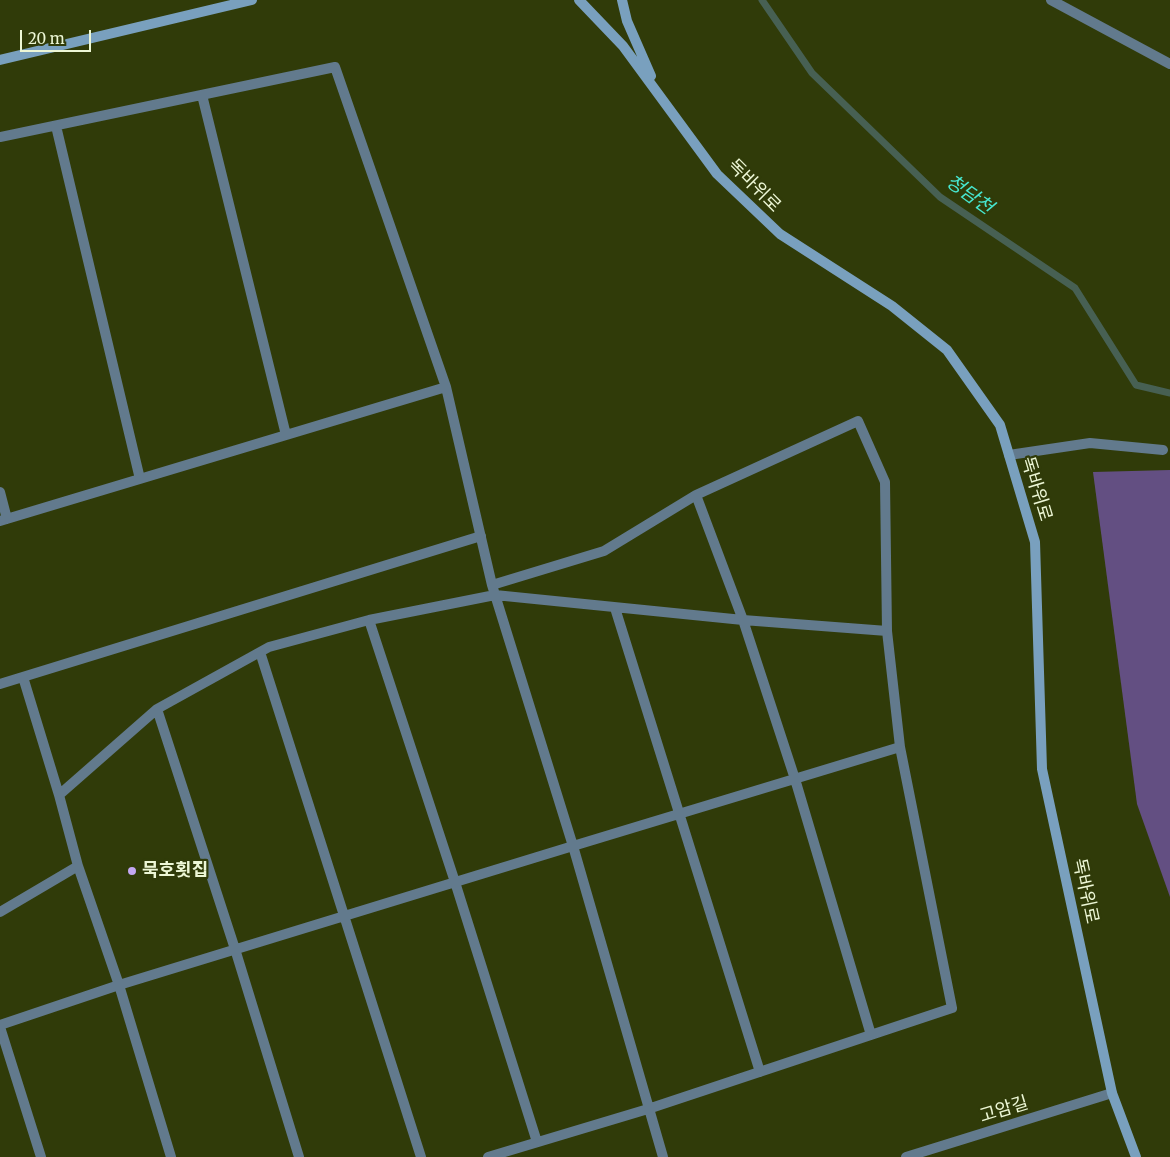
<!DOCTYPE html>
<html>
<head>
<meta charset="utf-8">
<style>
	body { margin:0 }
	#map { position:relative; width:1170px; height:1157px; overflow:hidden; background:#303b09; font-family:Merriweather,serif }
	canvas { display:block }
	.scale { position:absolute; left:20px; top:30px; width:71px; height:22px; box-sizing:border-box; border:2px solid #edf7d6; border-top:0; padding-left:6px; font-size:15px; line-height:18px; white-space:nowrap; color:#edf7d6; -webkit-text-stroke:4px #303b09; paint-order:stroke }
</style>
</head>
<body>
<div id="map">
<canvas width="1170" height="1157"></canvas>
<div class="scale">20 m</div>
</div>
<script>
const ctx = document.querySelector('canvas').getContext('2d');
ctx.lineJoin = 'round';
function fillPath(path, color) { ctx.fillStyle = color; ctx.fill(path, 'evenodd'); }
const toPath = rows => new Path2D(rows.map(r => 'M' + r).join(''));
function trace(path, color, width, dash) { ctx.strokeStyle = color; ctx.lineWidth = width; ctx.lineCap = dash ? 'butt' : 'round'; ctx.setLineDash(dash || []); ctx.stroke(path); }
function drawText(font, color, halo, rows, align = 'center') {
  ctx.font = font + ' Merriweather,"Noto Sans KR",serif'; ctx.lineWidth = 4.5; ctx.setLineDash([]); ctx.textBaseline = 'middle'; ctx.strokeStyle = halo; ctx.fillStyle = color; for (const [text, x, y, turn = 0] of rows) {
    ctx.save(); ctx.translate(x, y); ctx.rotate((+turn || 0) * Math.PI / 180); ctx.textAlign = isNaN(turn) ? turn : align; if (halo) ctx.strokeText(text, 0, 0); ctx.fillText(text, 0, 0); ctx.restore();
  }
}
fillPath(toPath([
	[1170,470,1170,897,1137,804,1093,472]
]), '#634f82');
trace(toPath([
	[762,0,812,73,940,197,1075,288,1136,385,1170,393]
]), '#476053', 7);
trace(toPath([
	[202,95,286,435],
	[56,126,140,479],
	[0,137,335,67,446,387,492,585],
	[1009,455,1090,443,1163,450],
	[0,492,7,519],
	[0,521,446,387],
	[615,608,760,1072],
	[369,620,455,882,537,1142],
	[260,652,421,1157],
	[23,677,59,795],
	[0,684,481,536],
	[157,709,235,949,299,1157],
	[0,912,78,866,59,795,157,709,269,647,369,620,495,595,743,620,795,779,871,1035],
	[0,1025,119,985,78,866],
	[0,1027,41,1157],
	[171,1157,119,985,573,846,492,585,604,551,696,495],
	[488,1157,648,1109,952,1008,900,747,887,631,743,620,696,495,858,421,885,482,887,631],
	[663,1157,573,846,900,747],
	[906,1157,1112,1093]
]), '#627a8d', 10);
trace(toPath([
	[1051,0,1170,64]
]), '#627a8d', 10);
trace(toPath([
	[579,0,623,46,717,174,780,234,892,306,947,350,1000,425,1035,542,1042,769,1112,1093,1136,1157],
	[622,0,627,21,651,76],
	[0,60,252,0]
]), '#79a0be', 10);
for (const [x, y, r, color] of [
	[132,871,5,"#c3a7f2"]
]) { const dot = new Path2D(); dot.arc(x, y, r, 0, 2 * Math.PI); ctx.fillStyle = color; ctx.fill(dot); trace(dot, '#303b09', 2); }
drawText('18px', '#edf7d6', '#303b09', [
	["독바위로",754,186,45],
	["독바위로",1036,489,73],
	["독바위로",1085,891,78],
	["고암길",1004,1110,-17]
]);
drawText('bold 18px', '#edf7d6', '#303b09', [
	["묵호횟집",142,871]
], 'left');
drawText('italic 19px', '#47e7d0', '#303b09', [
	["청담천",969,195,36]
]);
</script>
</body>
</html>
